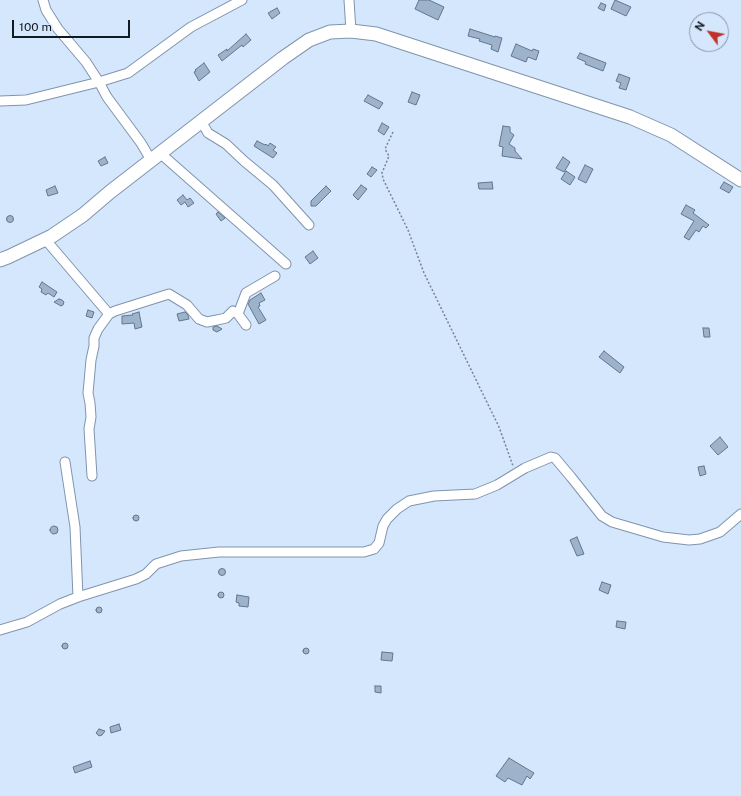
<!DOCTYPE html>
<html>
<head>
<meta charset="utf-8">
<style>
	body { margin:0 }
	#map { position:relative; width:741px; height:796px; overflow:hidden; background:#d5e7fc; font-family:"Public Sans",sans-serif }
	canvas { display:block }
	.north { position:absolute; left:689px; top:12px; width:40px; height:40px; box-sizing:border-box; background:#d5e7fc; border:1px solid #8795a5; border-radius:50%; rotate:302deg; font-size:11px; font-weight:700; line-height:16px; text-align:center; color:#121a23 }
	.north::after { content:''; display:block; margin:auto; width:14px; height:18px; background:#c03228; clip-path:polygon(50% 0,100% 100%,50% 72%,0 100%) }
	.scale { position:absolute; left:12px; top:20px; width:118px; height:18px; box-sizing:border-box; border:2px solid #121a23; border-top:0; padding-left:5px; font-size:12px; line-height:14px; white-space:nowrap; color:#121a23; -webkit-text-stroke:3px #d5e7fc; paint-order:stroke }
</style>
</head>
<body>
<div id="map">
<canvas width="741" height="796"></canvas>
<div class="north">N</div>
<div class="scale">100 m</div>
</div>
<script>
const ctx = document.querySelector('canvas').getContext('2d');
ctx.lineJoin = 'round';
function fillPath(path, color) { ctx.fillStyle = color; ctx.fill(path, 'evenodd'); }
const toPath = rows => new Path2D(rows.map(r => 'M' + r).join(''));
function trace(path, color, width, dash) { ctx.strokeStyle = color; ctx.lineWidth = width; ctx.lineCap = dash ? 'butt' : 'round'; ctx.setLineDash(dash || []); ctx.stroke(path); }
const building = toPath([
	[419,0,429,0,444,7,438,20,415,9,419,0],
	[615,0,631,7,626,16,611,9,615,0],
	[601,3,606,5,604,11,598,8,601,3],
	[277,8,280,13,272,19,268,13,277,8],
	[470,29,495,37,495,36,502,38,498,52,491,49,492,45,479,41,480,39,468,36,470,29],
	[246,34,251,40,243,47,242,45,222,61,218,55,227,49,227,51,246,34],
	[516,44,532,51,533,49,539,51,536,60,528,57,526,62,511,56,516,44],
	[580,53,606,63,603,71,585,64,586,62,577,58,580,53],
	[204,63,210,72,199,81,194,72,196,71,195,70,204,63],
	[619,74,630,78,626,90,619,88,621,83,616,81,619,74],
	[412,92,420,95,416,105,408,102,412,92],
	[368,95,383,103,379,109,364,101,368,95],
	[382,123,389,127,384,135,378,131,382,123],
	[503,126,510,127,510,132,514,135,509,144,515,148,515,151,522,159,502,156,503,147,499,146,503,126],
	[257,141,265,145,266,144,268,146,270,143,276,147,273,150,277,153,273,158,254,146,257,141],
	[105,157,108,163,101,166,98,161,105,157],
	[563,157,570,162,564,172,556,168,563,157],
	[585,165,593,169,586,183,578,179,585,165],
	[372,167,377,170,371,177,367,174,372,167],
	[566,171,575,177,570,185,561,179,566,171],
	[492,182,493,189,479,189,478,183,492,182],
	[724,182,733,187,729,193,720,188,724,182],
	[361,185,367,189,358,200,353,195,361,185],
	[55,186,58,193,48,196,46,190,55,186],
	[326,186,331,191,316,206,311,206,311,201,326,186],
	[183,195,187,200,190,198,194,203,188,207,185,202,181,205,177,200,183,195],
	[686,205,695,210,693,213,709,225,706,228,703,226,699,232,696,230,689,240,684,237,694,221,681,214,686,205],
	[218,212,225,218,221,221,216,214,218,212],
	'6.5 219a3.5 3.5 0 1 1 7 0a3.5 3.5 0 1 1-7 0Z',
	[313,251,318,258,310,264,305,257,313,251],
	[42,282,57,292,54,297,48,293,46,295,41,292,42,289,39,287,42,282],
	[261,293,265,300,259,303,260,306,258,307,266,320,259,324,248,304,250,300,261,293],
	[59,299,62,300,64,302,63,305,61,306,54,302,59,299],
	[88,310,94,312,92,318,86,316,88,310],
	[139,312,142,327,135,329,134,323,122,324,122,316,133,315,132,314,139,312],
	[185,312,188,315,189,319,179,321,177,314,185,312],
	[217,326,222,329,217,332,213,330,213,327,217,326],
	[703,328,709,328,710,337,704,337,703,328],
	[604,351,624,367,620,373,599,357,604,351],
	[720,437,728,447,718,455,710,446,720,437],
	[704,466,706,474,700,476,698,467,704,466],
	'133 518a3 3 0 1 1 6 0a3 3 0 1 1-6 0Z',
	'50 530a4 4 0 1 1 8 0a4 4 0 1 1-8 0Z',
	[577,537,584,554,577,556,570,540,577,537],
	'218.5 572a3.5 3.5 0 1 1 7 0a3.5 3.5 0 1 1-7 0Z',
	[602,582,611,585,608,594,599,590,602,582],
	'218 595a3 3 0 1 1 6 0a3 3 0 1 1-6 0Z',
	[237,595,249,597,248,607,239,606,239,603,236,602,237,595],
	'96 610a3 3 0 1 1 6 0a3 3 0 1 1-6 0Z',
	[617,621,626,622,625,629,616,627,617,621],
	'62 646a3 3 0 1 1 6 0a3 3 0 1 1-6 0Z',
	'303 651a3 3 0 1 1 6 0a3 3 0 1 1-6 0Z',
	[382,652,393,653,392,661,381,660,382,652],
	[375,686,381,686,381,693,375,692,375,686],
	[119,724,121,730,111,733,110,727,119,724],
	[99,729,105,731,102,735,99,736,96,733,99,729],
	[509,758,534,773,530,779,527,776,522,785,508,778,505,782,496,776,509,758],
	[90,761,92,767,75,773,73,767,90,761]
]);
fillPath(building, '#9db2cb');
trace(building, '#63768e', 1);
const street = toPath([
	[349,0,351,31],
	[0,101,26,100,99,82,86,62,58,29,46,10,43,0],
	[201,121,208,133,226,144,244,161,273,185,309,225],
	[160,153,286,264],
	[151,160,141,143,107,97,99,82,128,73,191,27,242,0],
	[45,239,109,314],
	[238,314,246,293,275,276],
	[65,462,75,527,78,597],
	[92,476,89,429,91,417,90,403,88,393,91,360,94,346,94,338,98,329,109,314,115,311,169,294,187,305,199,319,207,322,217,320,226,318,233,311,238,314,246,325],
	[0,630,27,622,60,604,78,597,136,579,146,574,156,564,181,556,219,552,364,552,374,549,379,543,383,526,387,519,397,509,409,501,434,496,475,494,497,485,525,468,551,457,555,458,571,477,602,516,612,522,663,537,689,540,700,539,720,532,741,514]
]);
const secondary = toPath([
	[0,260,8,257,52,236,83,215,110,192,283,58,309,40,330,32,351,31,376,34,630,117,671,135,741,180]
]);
trace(street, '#8094ad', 11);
trace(secondary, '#8094ad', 15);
trace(toPath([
	[393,132,385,149,389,156,382,173,383,179,408,230,424,273,499,427,513,466]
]), '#768493', 1.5, [2, 2]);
trace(street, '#fff', 9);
trace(secondary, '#fff', 13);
</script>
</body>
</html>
